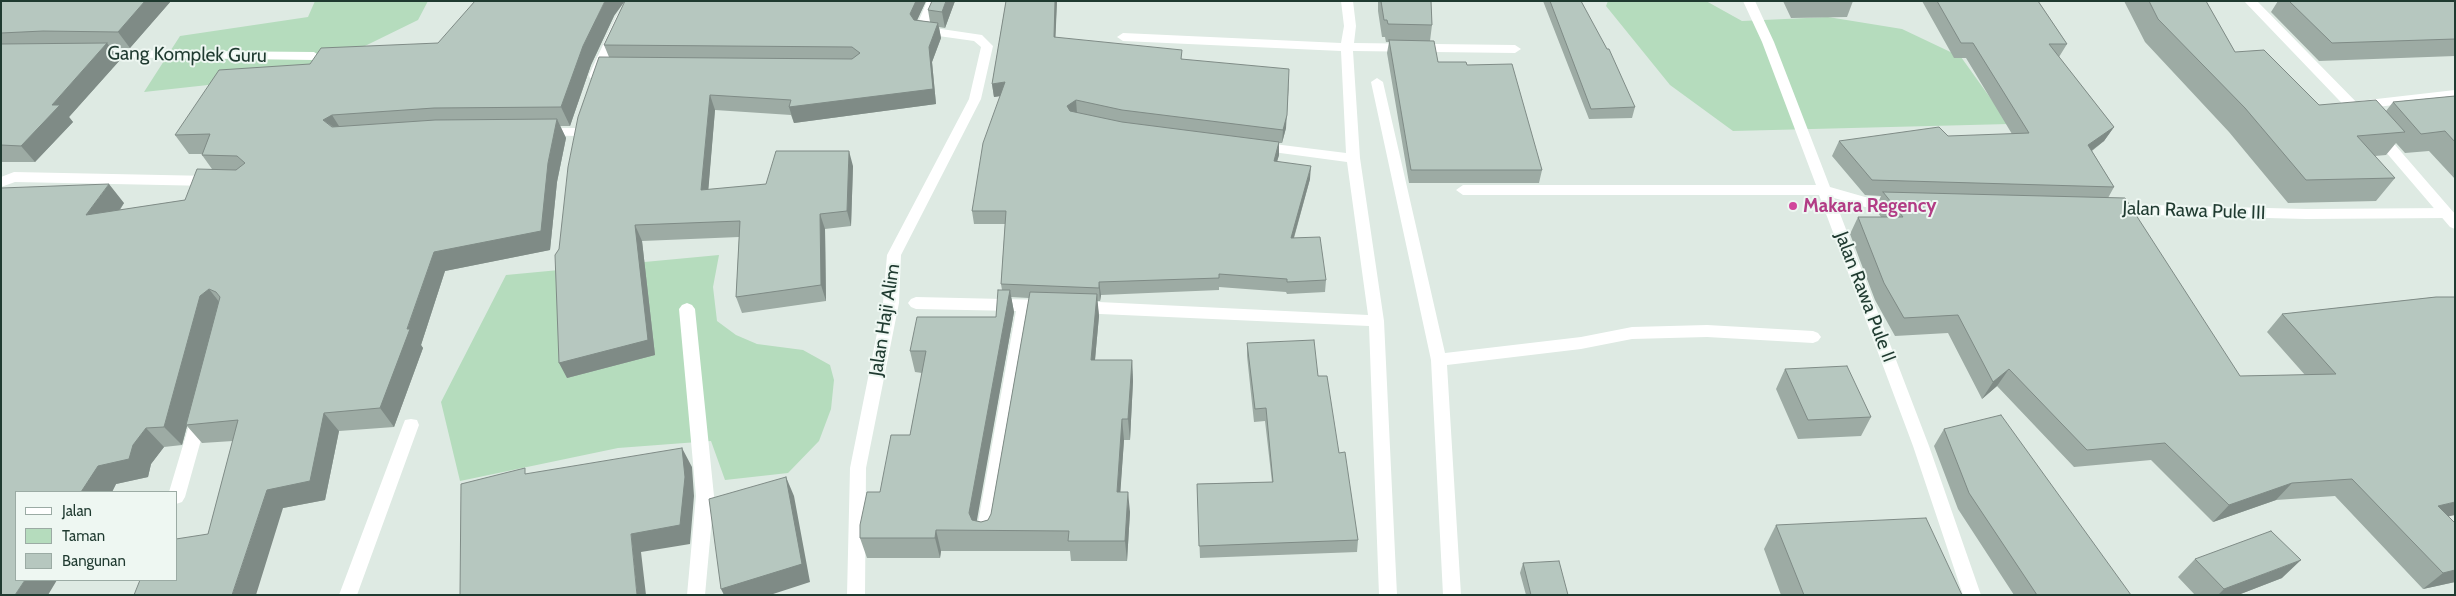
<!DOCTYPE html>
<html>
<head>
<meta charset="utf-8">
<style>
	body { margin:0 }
	#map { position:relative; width:2456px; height:596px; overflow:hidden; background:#deeae3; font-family:Cabin,sans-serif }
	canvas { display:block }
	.frame { position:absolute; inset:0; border:2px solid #1f3a30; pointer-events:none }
	.legend { position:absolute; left:15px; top:491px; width:162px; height:90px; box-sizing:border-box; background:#eef7f2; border:1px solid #9baba4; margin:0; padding:6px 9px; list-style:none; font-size:15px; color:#1f3a30 }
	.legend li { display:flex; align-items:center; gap:10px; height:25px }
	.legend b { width:25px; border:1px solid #9baba4 }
</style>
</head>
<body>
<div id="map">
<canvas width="2456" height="596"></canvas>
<div class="frame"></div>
<ul class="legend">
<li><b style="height:6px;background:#fff"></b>Jalan</li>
<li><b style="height:14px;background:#b5dcbd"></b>Taman</li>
<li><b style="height:14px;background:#b6c7bf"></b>Bangunan</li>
</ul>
</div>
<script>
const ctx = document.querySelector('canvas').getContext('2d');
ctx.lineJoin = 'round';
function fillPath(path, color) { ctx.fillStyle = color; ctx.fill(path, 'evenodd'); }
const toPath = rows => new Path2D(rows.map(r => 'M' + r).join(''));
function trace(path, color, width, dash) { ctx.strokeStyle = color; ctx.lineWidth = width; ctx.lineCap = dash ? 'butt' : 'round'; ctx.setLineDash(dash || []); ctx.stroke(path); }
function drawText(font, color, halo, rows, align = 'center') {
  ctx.font = font + ' Cabin,sans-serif'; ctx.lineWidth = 4; ctx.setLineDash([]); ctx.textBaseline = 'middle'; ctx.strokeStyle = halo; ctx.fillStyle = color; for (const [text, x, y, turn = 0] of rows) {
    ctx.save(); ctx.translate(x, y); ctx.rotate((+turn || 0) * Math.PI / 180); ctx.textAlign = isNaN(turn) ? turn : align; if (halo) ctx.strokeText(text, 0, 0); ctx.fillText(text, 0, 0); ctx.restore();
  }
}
fillPath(toPath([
	[315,1,428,1,418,20,322,67,281,77,144,92,180,36,308,17],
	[1608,1,1706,1,1742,21,1828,17,1902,29,1961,57,2009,124,1733,131,1670,85,1606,6],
	[719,255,713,287,717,321,736,335,757,344,803,350,830,365,834,380,831,409,819,441,788,473,725,480,711,441,618,448,460,481,441,402,506,275]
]), '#b5dcbd');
fillPath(toPath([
	[687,303,692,305,695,309,714,496,705,595,687,595,696,496,679,309,682,305,687,303]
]), '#fff');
fillPath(toPath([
	[627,1,639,1,628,17,601,75,600,78,590,78,589,75,616,17,627,1],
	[927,1,939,1,928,27,982,35,993,46,981,99,901,255,899,303,866,468,865,595,847,595,850,468,883,303,887,255,969,99,981,47,974,41,917,33,915,30,927,1],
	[1341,1,1353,1,1356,26,1354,43,1515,45,1521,49,1515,53,1353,51,1360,158,1384,321,1397,595,1379,595,1369,326,1078,313,1073,311,1070,307,1073,303,1078,301,1368,315,1347,162,1258,150,1251,146,1258,142,1346,153,1341,51,1123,41,1117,37,1123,33,1341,43,1344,26,1341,1],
	[1743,1,1755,1,1774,42,1830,187,1865,197,1897,198,1904,203,1897,208,1865,207,1834,198,1929,446,1981,595,1963,595,1913,446,1819,195,1463,195,1456,190,1463,185,1816,185,1762,42,1743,1],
	[95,50,314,52,320,56,314,60,91,57,89,54,95,50],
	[1377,78,1383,82,1445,353,1581,337,1632,327,1707,325,1813,331,1818,333,1821,337,1818,341,1813,343,1707,337,1632,339,1581,349,1447,365,1461,595,1443,595,1431,360,1371,82,1377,78],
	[2455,90,2455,98,2359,109,2352,105,2359,101,2455,90],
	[543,128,576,128,583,132,576,136,538,135,536,132,538,129,543,128],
	[14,172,211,176,218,181,211,186,15,182,1,187,1,177,14,172],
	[2112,204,2306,209,2447,208,2454,213,2447,218,2306,219,2112,214,2105,209,2112,204],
	[916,297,1047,300,1052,302,1055,306,1052,310,1047,312,1031,311,994,534,991,539,985,541,979,539,976,534,1016,311,916,309,911,307,908,303,911,299,916,297],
	[200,409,206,410,208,415,185,497,182,502,176,504,176,492,169,492,192,415,194,410,200,409],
	[411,419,417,420,419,425,357,595,339,595,403,425,405,420,411,419]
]), '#fff');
fillPath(toPath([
	[2244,1,2257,1,2368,114,2370,117,2368,120,2358,120,2244,1],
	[2378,130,2383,131,2455,214,2455,229,2450,227,2373,137,2371,134,2378,130]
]), '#fff');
fillPath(toPath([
	[1,1,171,1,130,48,111,48,120,60,69,117,73,122,35,162,1,162],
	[625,1,926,1,917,20,930,22,928,10,955,1,945,28,939,27,941,38,932,62,936,104,794,123,791,115,715,110,708,190,766,184,853,166,851,226,825,229,826,301,742,313,736,297,739,237,642,241,655,355,567,378,559,249,609,57,604,45],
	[1006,1,1057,1,1055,37,1183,59,1286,128,1282,143,1279,143,1279,155,1277,162,1310,179,1294,238,1326,280,1325,292,1287,294,1286,292,1219,287,1219,290,1101,295,1100,301,1097,301,1099,316,1095,360,1132,360,1133,381,1130,440,1124,440,1120,492,1130,512,1127,561,1071,561,1070,551,941,551,940,558,867,558,860,538,880,492,910,435,922,373,915,372,910,351,996,317,1002,290,1001,284,1005,224,974,224,972,211,1000,96,994,97,992,84],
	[1011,297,1029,298,991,514,988,520,981,522,976,521,1014,312],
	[1378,1,1431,1,1432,25,1430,41,1438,62,1467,65,1542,170,1539,183,1409,183,1387,53,1389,42,1386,42,1385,37,1382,37,1378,11],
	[1543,1,1581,1,1635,107,1632,118,1589,119],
	[1783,1,1853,1,1847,17,1791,18],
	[1922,1,2038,1,2067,44,2059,57,2114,127,2104,141,2092,151,2114,187,2108,198,2240,376,2305,375,2267,332,2282,314,2436,297,2448,516,2455,582,2423,589,2335,496,2276,500,2213,522,2151,460,2074,467,1997,386,1982,399,1948,333,1895,336,1875,300,1850,234,1858,217,1881,217,1875,209,1881,196,1865,195,1832,156,1839,141,2012,134,1966,58,1954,58],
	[2124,1,2206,1,2235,52,2319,105,2386,111,2393,102,2455,96,2455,179,2429,151,2405,153,2396,143,2386,155,2375,156,2395,178,2376,201,2288,203,2229,132,2145,42],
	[2278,1,2455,1,2455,56,2319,61,2271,12],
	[614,16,591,65,570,126,560,126,566,138,557,182,550,250,445,271,421,345,423,348,394,427,339,431,325,500,283,508,208,534,233,441,202,443,187,426,182,445,164,447,151,464,148,477,116,484,112,492,16,492,1,188,124,203,120,210,185,200,212,169,202,155,203,154,189,154,175,135,310,64,438,43],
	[1247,343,1318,376,1339,453,1358,540,1357,552,1200,558,1197,484,1272,482,1265,421,1254,422,1247,356],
	[1785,369,1871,417,1861,436,1798,439,1776,389],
	[1944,429,2131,595,2014,595,1958,509,1934,446],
	[1776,525,1962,595,1781,595,1764,549],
	[2195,559,2282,578,2238,595,2195,595,2178,577],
	[1523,563,1568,595,1526,595,1520,573]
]), '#9daba4');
fillPath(toPath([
	[145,1,171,1,130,48,118,32],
	[605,1,625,1,614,16,591,65,570,126,561,107,583,46],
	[916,1,926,1,913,29,910,14],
	[946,1,955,1,945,28,942,12],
	[1055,1,1057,1,1055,49,1054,37],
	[938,23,941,38,932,62,936,104,794,123,789,107,929,47],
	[107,43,120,60,69,117,73,122,35,162,21,146,52,105],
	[1289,81,1286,128,1282,143,1283,130],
	[1005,82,1007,95,994,97,992,84],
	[710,95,715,110,707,206,701,190],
	[1076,100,1077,113,1068,119,1067,106],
	[332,115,344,134,323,120],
	[557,119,566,138,557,182,550,250,445,271,421,345,423,348,394,427,380,408,434,252,548,163],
	[2114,127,2104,141,2079,160,2088,145],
	[1279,142,1279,155,1273,174,1274,161],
	[849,151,853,166,851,226,847,211],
	[1311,166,1310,179,1290,251,1291,238],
	[109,184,124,203,102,235,86,215],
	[820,214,825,229,826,301,821,285],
	[635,225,642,241,655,355,567,378,559,363],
	[1099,282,1101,295,1100,301,1099,288],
	[209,289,224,308,186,425,187,426,182,445,164,427,200,296],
	[1010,290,1014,312,975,531,969,513],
	[1097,294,1099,316,1093,381,1091,360],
	[1132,360,1133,381,1130,440,1128,419],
	[2009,369,1997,386,1982,399,1993,382],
	[324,413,339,431,325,500,283,508,256,595,232,595,267,490],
	[1122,419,1124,440,1119,512,1117,492],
	[146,428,164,447,151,464,148,477,116,484,112,492,81,492,98,466,133,445],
	[682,448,692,467,694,496,690,544,641,552,646,595,637,595,631,534],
	[786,477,794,496,810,582,770,595,724,595,721,589],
	[2292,483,2276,500,2213,522,2229,505],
	[1128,492,1130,512,1127,561,1125,541],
	[2455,502,2455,515,2419,523,2438,506],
	[936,530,941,551,940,558,935,538],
	[2301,560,2282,578,2238,595,2218,595,2224,589],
	[2455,570,2455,582,2423,589,2443,573],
	[25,580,57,580,48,595,15,595]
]), '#7f8b86');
const building = toPath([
	[1,1,145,1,118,32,43,31,1,33,1,1],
	[475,1,605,1,583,46,561,107,434,108,332,115,323,120,332,127,435,120,557,119,548,163,541,231,434,252,407,329,410,329,380,408,324,413,310,481,267,490,232,595,134,595,140,580,176,580,176,539,208,534,238,420,186,425,220,297,216,292,209,289,200,296,164,427,146,428,133,445,129,459,98,466,81,492,16,492,16,580,25,580,15,595,1,595,1,188,109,184,86,215,185,200,197,169,236,170,245,163,237,156,202,155,210,134,175,135,219,70,310,64,321,48,438,43,475,1],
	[625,1,916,1,910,14,914,20,938,23,929,47,933,89,789,107,791,100,710,95,701,190,766,184,776,151,849,151,847,211,820,214,821,285,736,297,740,221,635,225,648,340,559,363,555,255,559,249,568,167,578,117,599,57,852,59,860,53,852,47,604,45,625,1],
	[932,1,946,1,942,12,928,10,932,1],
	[1006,1,1055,1,1054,37,1182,50,1181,59,1289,69,1287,115,1283,130,1122,110,1076,100,1067,106,1070,111,1122,122,1279,142,1274,161,1311,166,1291,238,1320,237,1326,280,1287,282,1287,279,1219,274,1219,278,1099,282,1099,288,1001,284,1006,211,972,211,983,143,1005,82,992,84,1006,1],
	[1381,1,1431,1,1432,25,1388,24,1387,20,1384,20,1381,1],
	[1550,1,1581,1,1607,49,1609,49,1635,107,1591,109,1550,1],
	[1937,1,2038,1,2067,44,2049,44,2114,127,2088,145,2114,187,1872,180,1839,141,1939,127,1948,136,2029,133,1973,43,1961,43,1937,1],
	[2149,1,2206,1,2235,52,2264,50,2319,105,2376,100,2405,132,2357,136,2395,178,2306,180,2245,108,2158,19,2149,1],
	[2289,1,2455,1,2455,39,2332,43,2289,1],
	[1389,40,1434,41,1438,62,1466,62,1467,65,1512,64,1542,170,1411,170,1389,40],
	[107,43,52,105,60,105,21,146,1,145,1,44,107,43],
	[2455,96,2455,142,2445,131,2421,134,2393,102,2455,96],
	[1883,192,2125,198,2240,376,2336,374,2282,314,2436,297,2455,297,2455,502,2438,506,2455,523,2455,570,2443,573,2352,479,2292,483,2229,505,2165,443,2087,450,2009,369,1993,382,1958,315,1904,318,1884,283,1858,217,1903,217,1883,192],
	[998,290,1010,290,969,513,972,520,981,522,988,520,991,514,1030,292,1097,294,1091,360,1132,360,1128,419,1122,419,1117,492,1128,492,1125,541,1068,541,1069,531,936,530,935,538,860,538,860,525,867,492,880,492,891,435,910,435,926,351,910,351,917,317,996,317,998,290],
	[1314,340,1318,376,1327,376,1339,453,1345,452,1358,540,1199,546,1197,484,1273,482,1266,408,1255,409,1247,343,1314,340],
	[1847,366,1871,417,1808,420,1785,369,1847,366],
	[2001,415,2131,595,2037,595,1969,493,1944,429,2001,415],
	[682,448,685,477,680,525,631,534,637,595,460,595,461,484,525,468,525,474,682,448],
	[786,477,802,564,721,589,709,499,786,477],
	[1926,518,1962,595,1804,595,1776,525,1926,518],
	[2271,531,2301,560,2224,589,2195,559,2271,531],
	[1559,561,1568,595,1531,595,1523,563,1559,561]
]);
fillPath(building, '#b6c7bf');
trace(building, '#7f8b86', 1);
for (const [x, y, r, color] of [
	[1793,206,5,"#d1479c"]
]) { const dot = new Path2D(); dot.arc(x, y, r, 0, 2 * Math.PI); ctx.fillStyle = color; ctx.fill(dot); trace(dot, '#eef7f2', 2); }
drawText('19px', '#1f3a30', '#eef7f2', [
	["Gang Komplek Guru",187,55,1],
	["Jalan Rawa Pule III",2194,211,2],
	["Jalan Rawa Pule II",1865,297,69],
	["Jalan Haji Alim",885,320,-81]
]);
drawText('bold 19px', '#b23c85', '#eef7f2', [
	["Makara Regency",1803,206]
], 'left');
</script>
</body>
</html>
